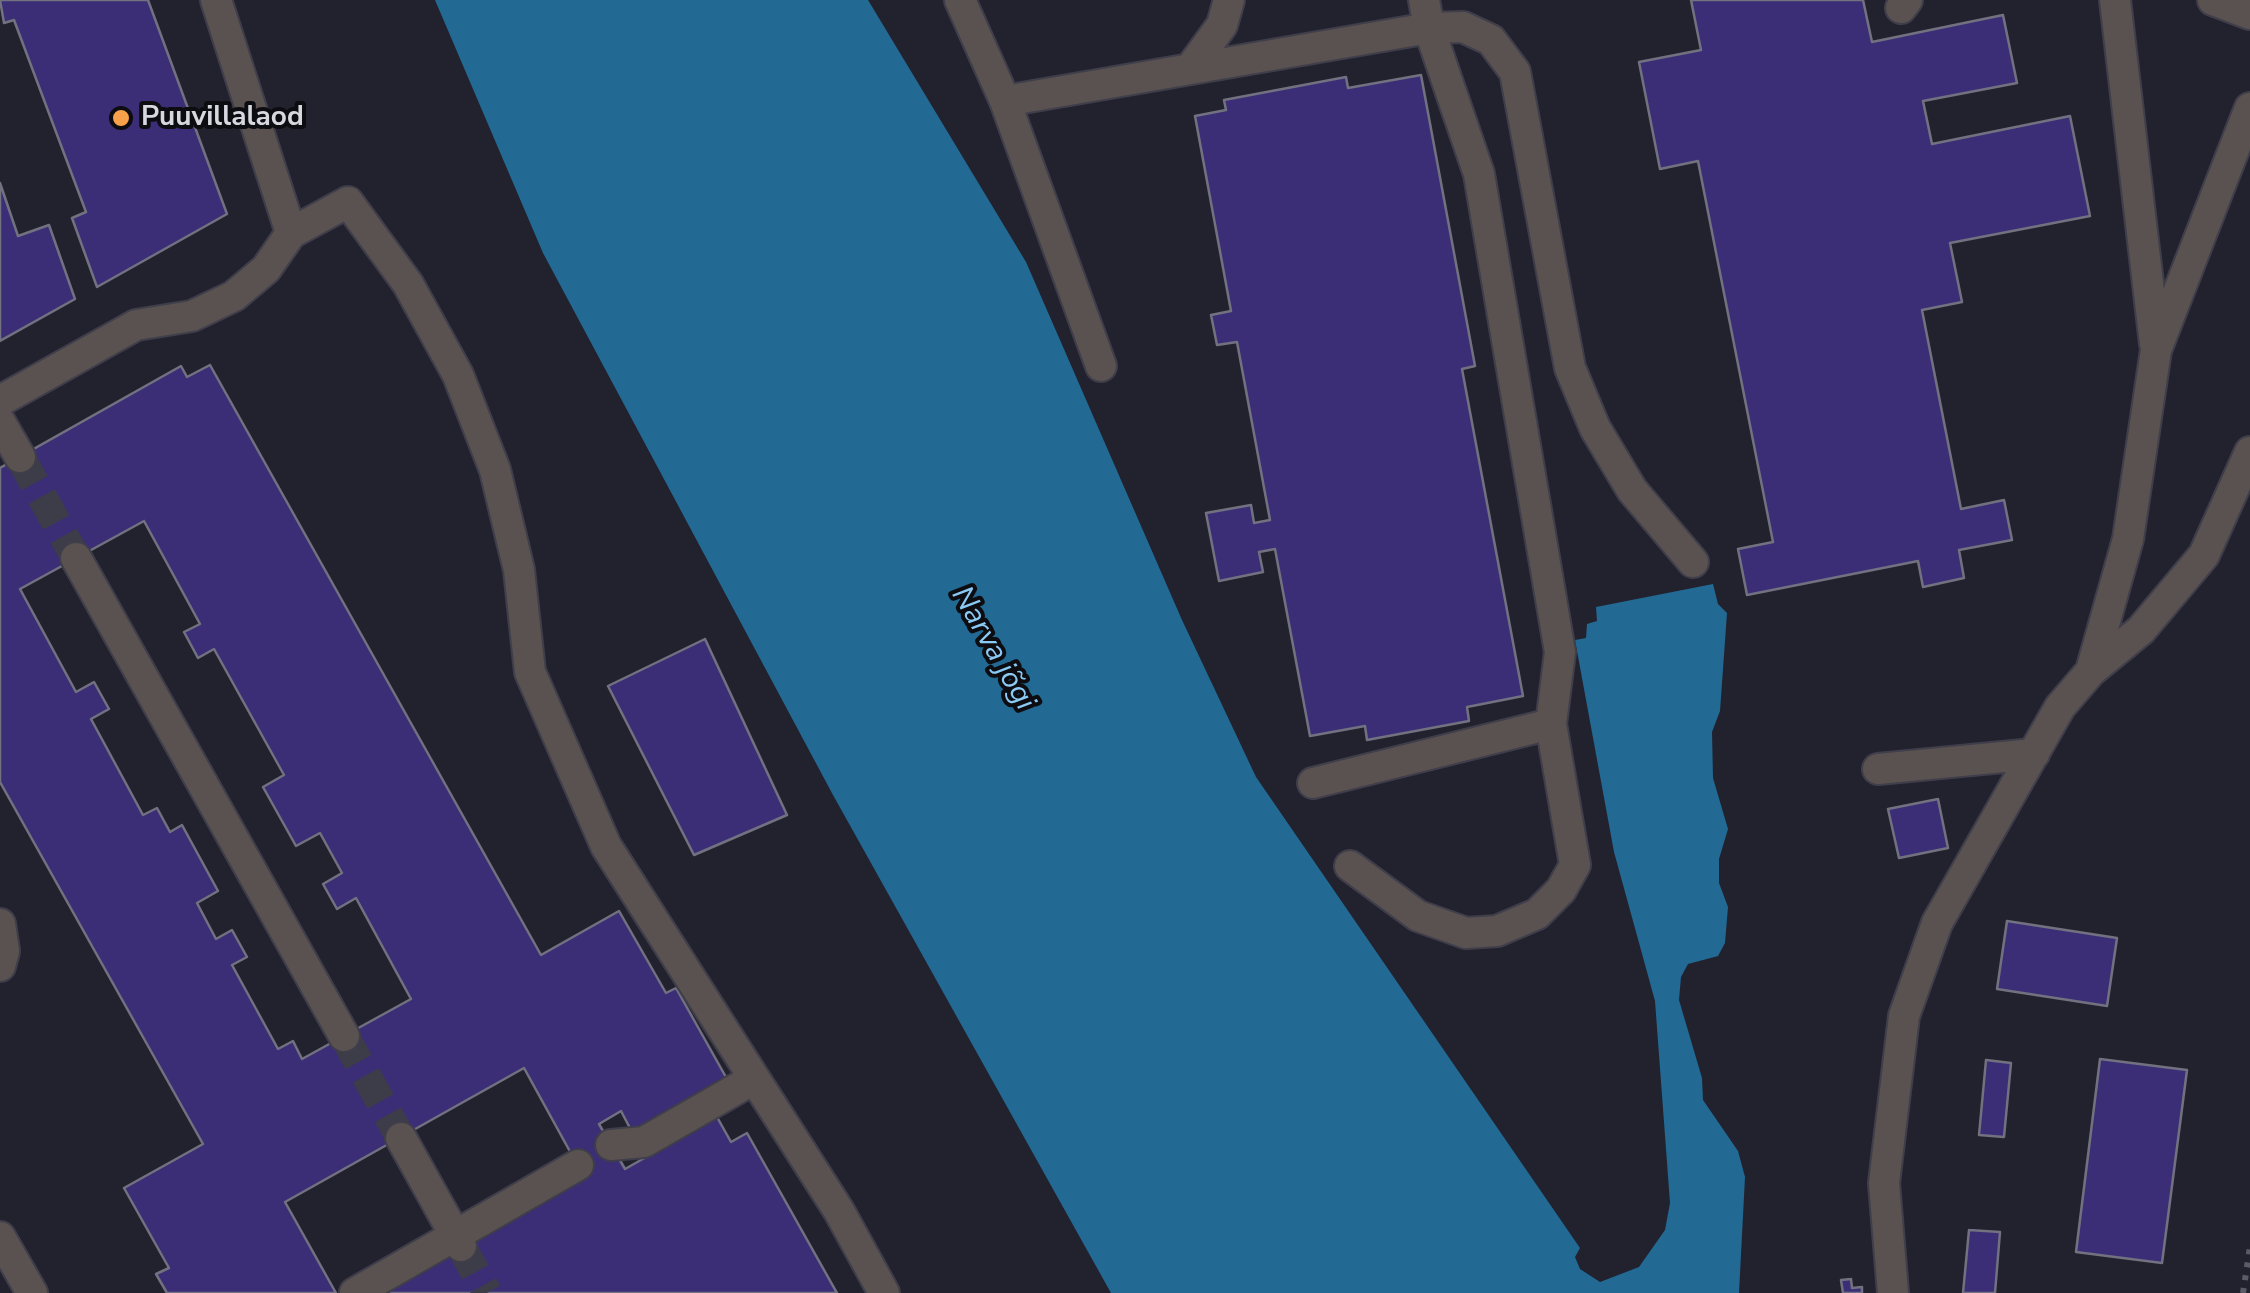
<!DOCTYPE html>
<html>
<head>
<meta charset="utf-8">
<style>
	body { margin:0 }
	canvas { display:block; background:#22212e }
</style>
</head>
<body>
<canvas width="2250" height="1293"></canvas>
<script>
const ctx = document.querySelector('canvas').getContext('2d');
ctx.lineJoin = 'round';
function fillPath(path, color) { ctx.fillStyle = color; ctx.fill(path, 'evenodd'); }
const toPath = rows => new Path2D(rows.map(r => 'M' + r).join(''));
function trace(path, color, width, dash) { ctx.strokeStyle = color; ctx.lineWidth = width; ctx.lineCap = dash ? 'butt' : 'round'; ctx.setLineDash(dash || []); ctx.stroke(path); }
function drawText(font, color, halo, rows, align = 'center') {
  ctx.font = font + ' "Nunito Sans",sans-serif'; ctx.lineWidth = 8; ctx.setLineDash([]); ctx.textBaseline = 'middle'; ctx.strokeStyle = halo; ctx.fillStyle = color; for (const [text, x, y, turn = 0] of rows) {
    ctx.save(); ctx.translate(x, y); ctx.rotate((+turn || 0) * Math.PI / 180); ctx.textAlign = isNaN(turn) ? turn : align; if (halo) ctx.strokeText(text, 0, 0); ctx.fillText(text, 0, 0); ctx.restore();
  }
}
fillPath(toPath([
	[435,0,868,0,1026,262,1182,620,1256,777,1580,1248,1575,1257,1580,1269,1600,1282,1639,1267,1665,1230,1670,1203,1655,1001,1614,852,1575,640,1586,638,1587,624,1597,621,1596,607,1713,584,1718,604,1727,613,1720,711,1712,732,1713,778,1728,829,1719,859,1719,883,1728,907,1725,943,1718,956,1688,964,1681,977,1679,1000,1702,1078,1703,1100,1738,1151,1745,1177,1739,1293,1111,1293,833,795,543,253]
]), '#226993');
const building = toPath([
	[0,0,148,0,227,214,97,287,72,218,86,212,14,20,4,23,0,0],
	[1691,0,1863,0,1872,42,2003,15,2017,83,1923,101,1932,144,2070,116,2090,216,1950,243,1962,302,1922,310,1961,509,2004,500,2012,540,1959,550,1964,578,1923,587,1918,561,1747,595,1738,549,1773,542,1698,161,1660,169,1639,62,1701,50,1691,0],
	[1421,75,1475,366,1462,369,1523,696,1467,707,1469,721,1367,740,1365,726,1310,736,1275,549,1259,552,1263,572,1219,581,1206,513,1251,505,1254,523,1270,520,1237,342,1217,345,1211,315,1231,311,1195,116,1226,110,1224,100,1346,77,1348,88,1421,75],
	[0,183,18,236,49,225,75,299,0,341,0,183],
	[210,365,541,955,619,911,666,993,676,988,727,1079,632,1132,621,1111,599,1124,625,1169,717,1117,731,1142,747,1133,837,1293,376,1293,584,1177,524,1068,285,1202,336,1293,167,1293,156,1274,169,1268,124,1188,203,1144,0,782,0,468,181,366,187,377,210,365],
	[144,521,200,624,184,632,198,658,214,649,284,775,263,787,296,846,320,833,342,873,323,884,337,909,356,898,411,999,302,1059,293,1041,278,1049,232,965,247,957,232,930,216,939,197,903,218,891,182,825,170,832,157,808,143,815,91,719,109,709,94,682,76,692,20,589,144,521],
	[705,639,787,815,694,855,608,686,705,639],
	[1938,799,1948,848,1899,858,1888,809,1938,799],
	[2007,921,2117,938,2107,1006,1997,989,2007,921],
	[2100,1059,2187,1070,2162,1263,2076,1252,2100,1059],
	[1986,1060,2011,1063,2004,1137,1979,1135,1986,1060],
	[1969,1230,2000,1232,1995,1293,1963,1293,1969,1230],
	[1851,1279,1852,1288,1862,1287,1862,1293,1843,1293,1841,1280,1851,1279]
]);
fillPath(building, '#3b2e77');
trace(building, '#717180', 2.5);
trace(toPath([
	[20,457,76,558],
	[344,1036,401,1138],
	[461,1246,487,1293]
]), '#3d3c49', 30, [30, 15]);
const minor = toPath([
	[216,0,291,233],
	[960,0,1005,101,1101,366],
	[2115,0,2155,344],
	[2213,0,2250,14],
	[1901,8,1907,0],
	[1190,69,1222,25,1229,0],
	[1005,101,1429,28,1424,0],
	[0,401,136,325,192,316,234,296,266,269,291,233,348,202,408,284,458,375,495,470,519,570,530,672,606,846,839,1211,884,1293],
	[0,422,20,457],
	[76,558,344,1036],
	[2091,671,2128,539,2156,350,2250,108],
	[1878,769,2034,754],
	[1313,783,1551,724],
	[1350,866,1418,916,1466,933,1497,931,1537,914,1561,890,1575,865,1551,724,1560,652,1479,174,1429,28,1463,27,1491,40,1515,72,1570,368,1595,428,1632,490,1693,562],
	[0,924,4,951,0,966],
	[401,1138,461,1246],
	[611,1145,644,1142,752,1080],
	[0,1237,32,1293],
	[355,1293,578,1165],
	[1893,1293,1884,1183,1904,1016,1937,923,2060,707,2091,671,2141,630,2204,555,2250,452]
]);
trace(minor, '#3f3e4a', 34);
trace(toPath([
	[2243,1293,2250,1247]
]), '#5b5b66', 6, [5, 8]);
trace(minor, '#5a5250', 30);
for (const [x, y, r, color] of [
	[121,118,10,"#f8a14a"]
]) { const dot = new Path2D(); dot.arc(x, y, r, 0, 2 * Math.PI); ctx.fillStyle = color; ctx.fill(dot); trace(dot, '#0c0c11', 4); }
drawText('bold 28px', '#d7d7e0', '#0c0c11', [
	["Puuvillalaod",141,118]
], 'left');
drawText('italic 30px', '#8acaf5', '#0c0c11', [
	["Narva jõgi",992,649,60]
]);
</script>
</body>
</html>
